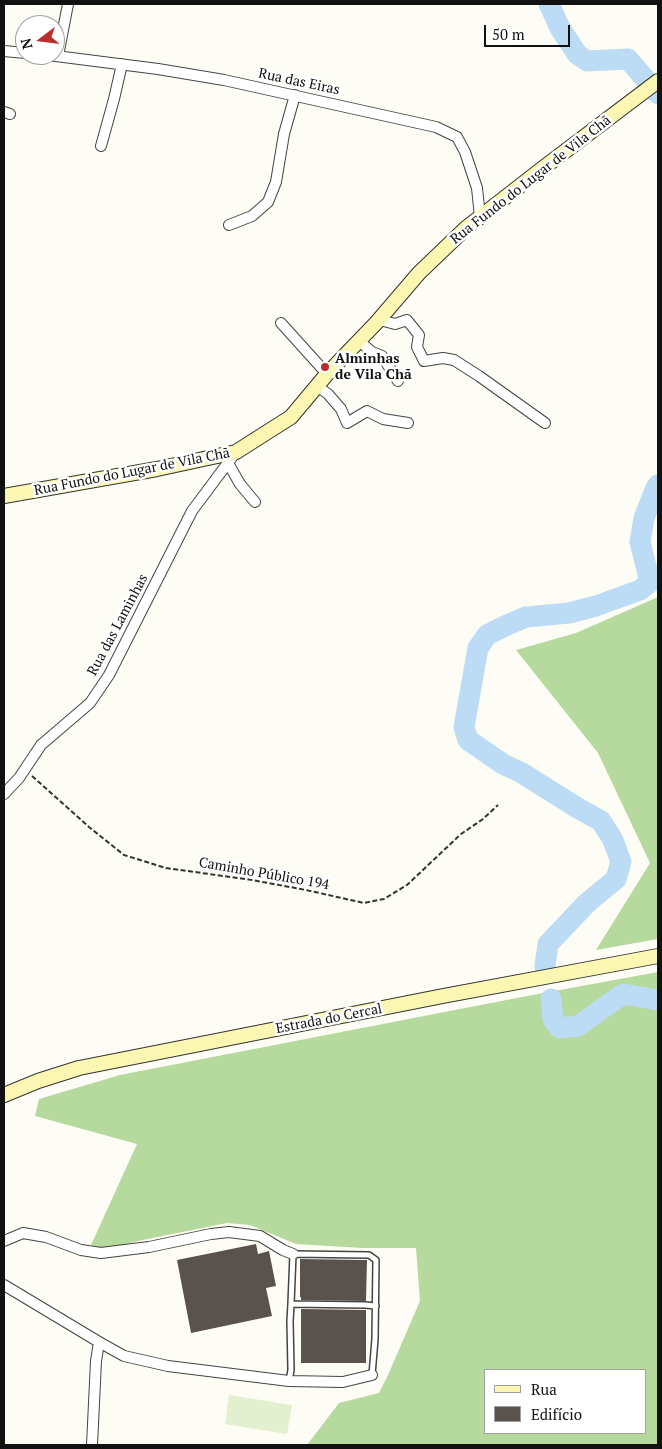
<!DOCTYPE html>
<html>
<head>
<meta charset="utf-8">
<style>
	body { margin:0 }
	#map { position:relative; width:662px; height:1449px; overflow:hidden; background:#fefdf5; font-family:"PT Serif",serif }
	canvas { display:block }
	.frame { position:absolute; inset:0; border:5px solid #111; pointer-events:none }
	.legend { position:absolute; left:484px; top:1369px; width:162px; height:65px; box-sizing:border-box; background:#fff; border:1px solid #a0a0a0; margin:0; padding:6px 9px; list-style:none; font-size:15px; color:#111 }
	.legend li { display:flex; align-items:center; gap:10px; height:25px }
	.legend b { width:25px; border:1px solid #a0a0a0 }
	.north { position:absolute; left:15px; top:15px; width:50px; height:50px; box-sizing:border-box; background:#fff; border:1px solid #a0a0a0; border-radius:50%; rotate:255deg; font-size:14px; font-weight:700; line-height:20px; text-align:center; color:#111 }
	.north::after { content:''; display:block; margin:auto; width:18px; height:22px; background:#bc2e2d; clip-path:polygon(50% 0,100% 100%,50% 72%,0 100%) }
	.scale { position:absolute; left:484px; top:25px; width:86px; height:22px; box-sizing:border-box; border:2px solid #111; border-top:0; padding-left:6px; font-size:15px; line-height:18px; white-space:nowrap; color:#111; -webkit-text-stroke:4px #fff; paint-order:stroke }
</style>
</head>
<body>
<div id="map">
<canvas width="662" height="1449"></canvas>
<div class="frame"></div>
<ul class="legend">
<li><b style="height:6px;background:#fbf7b3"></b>Rua</li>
<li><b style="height:14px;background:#59524d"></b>Edifício</li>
</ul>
<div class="north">N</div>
<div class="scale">50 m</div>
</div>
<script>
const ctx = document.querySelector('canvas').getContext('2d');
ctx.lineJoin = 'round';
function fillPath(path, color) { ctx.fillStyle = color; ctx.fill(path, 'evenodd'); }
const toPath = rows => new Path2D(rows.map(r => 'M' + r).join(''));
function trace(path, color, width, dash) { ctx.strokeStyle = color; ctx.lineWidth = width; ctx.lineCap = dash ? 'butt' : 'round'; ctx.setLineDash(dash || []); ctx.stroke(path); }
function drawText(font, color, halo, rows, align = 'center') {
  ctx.font = font + ' "PT Serif",serif'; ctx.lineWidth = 5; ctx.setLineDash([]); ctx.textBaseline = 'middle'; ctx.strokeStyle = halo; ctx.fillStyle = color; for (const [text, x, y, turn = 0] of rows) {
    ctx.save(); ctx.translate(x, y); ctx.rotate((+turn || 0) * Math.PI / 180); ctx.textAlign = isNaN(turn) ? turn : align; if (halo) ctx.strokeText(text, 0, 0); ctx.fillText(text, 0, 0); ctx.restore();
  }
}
fillPath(toPath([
	[658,597,658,939,596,950,650,863,598,753,516,650,576,633],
	[658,972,658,1445,307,1445,339,1403,379,1393,388,1375,420,1301,416,1248,362,1248,296,1244,250,1225,227,1223,138,1241,107,1249,91,1245,137,1144,35,1116,39,1099,120,1075,527,996],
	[486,1370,646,1370,646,1433,486,1433]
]), '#b6d99e');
fillPath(toPath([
	[229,1395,292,1405,287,1434,225,1424]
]), '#e3f0d0');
trace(toPath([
	[549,4,560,28,577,54,587,61,628,59,658,94],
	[545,966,548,944,587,903,616,879,621,862,613,840,601,821,576,807,522,773,503,764,468,740,464,727,478,648,487,635,507,625,526,617,569,613,596,606,640,590,650,582,640,542,644,518,655,490,658,485],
	[551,999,553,1019,560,1028,578,1026,623,994,658,1000]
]), '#bbdcf4', 21);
fillPath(toPath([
	[256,1244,258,1254,269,1251,276,1286,266,1288,272,1316,191,1333,177,1260],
	[300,1259,367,1260,366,1301,301,1300,301,1297,300,1297],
	[301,1309,366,1310,366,1363,301,1363]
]), '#59524d');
const lane = toPath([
	[291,1304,293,1254,369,1255,376,1260,375,1339,372,1375],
	[289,1381,291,1370,290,1321,291,1304,365,1305,376,1306]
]);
const street = toPath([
	[4,51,25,53],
	[48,55,158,69,224,80,436,127,457,137,465,152,477,188,480,217],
	[58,56,68,4],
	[4,112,10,114],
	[101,146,114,99,122,64],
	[229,225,252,216,268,202,276,182,284,134,295,95],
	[380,320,395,324,407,320,419,335,417,347,424,361,443,358,454,360,479,376,545,423],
	[281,323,327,374],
	[359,341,372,352,382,356,398,381],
	[317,386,328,394,341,409,347,423,367,411,383,419,408,423],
	[228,463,240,484,255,502],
	[4,794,19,778,41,745,90,703,109,675,192,511,236,452],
	[4,1241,23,1233,46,1237,81,1250,101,1253,149,1247,211,1234,229,1232,260,1236,283,1250,293,1254],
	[4,1285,99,1342,96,1361,92,1445],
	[99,1342,124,1356,168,1366,289,1381,343,1382,372,1375]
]);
const secondary = toPath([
	[4,496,157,469,236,452,291,417,327,374,377,322,419,273,466,228,543,168,658,81],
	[4,1095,38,1081,79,1068,443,996,658,956]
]);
trace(lane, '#444', 8);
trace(street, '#444', 12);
trace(secondary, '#333', 16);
trace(toPath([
	[32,776,89,827,124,855,166,868,252,880,306,890,364,903,384,899,407,885,461,834,483,819,498,805]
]), '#333', 2, [5, 2.5]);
trace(lane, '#fff', 5);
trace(street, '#fff', 10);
trace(secondary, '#fbf7b3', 14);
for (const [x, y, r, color] of [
	[325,367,5,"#bc2e2d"]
]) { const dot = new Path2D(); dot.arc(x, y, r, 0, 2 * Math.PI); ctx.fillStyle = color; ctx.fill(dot); trace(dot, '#fff', 2); }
drawText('14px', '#111', '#fff', [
	["Rua das Eiras",299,82,12],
	["Rua Fundo do Lugar de Vila Chã",531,180,-38],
	["Rua Fundo do Lugar de Vila Chã",132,472,-11],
	["Rua das Laminhas",118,625,-62],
	["Caminho Público 194",264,874,10],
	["Estrada do Cercal",329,1019,-11]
]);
drawText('bold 14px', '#111', '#fff', [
	["Alminhas",335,359],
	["de Vila Chã",335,375]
], 'left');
</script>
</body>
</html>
